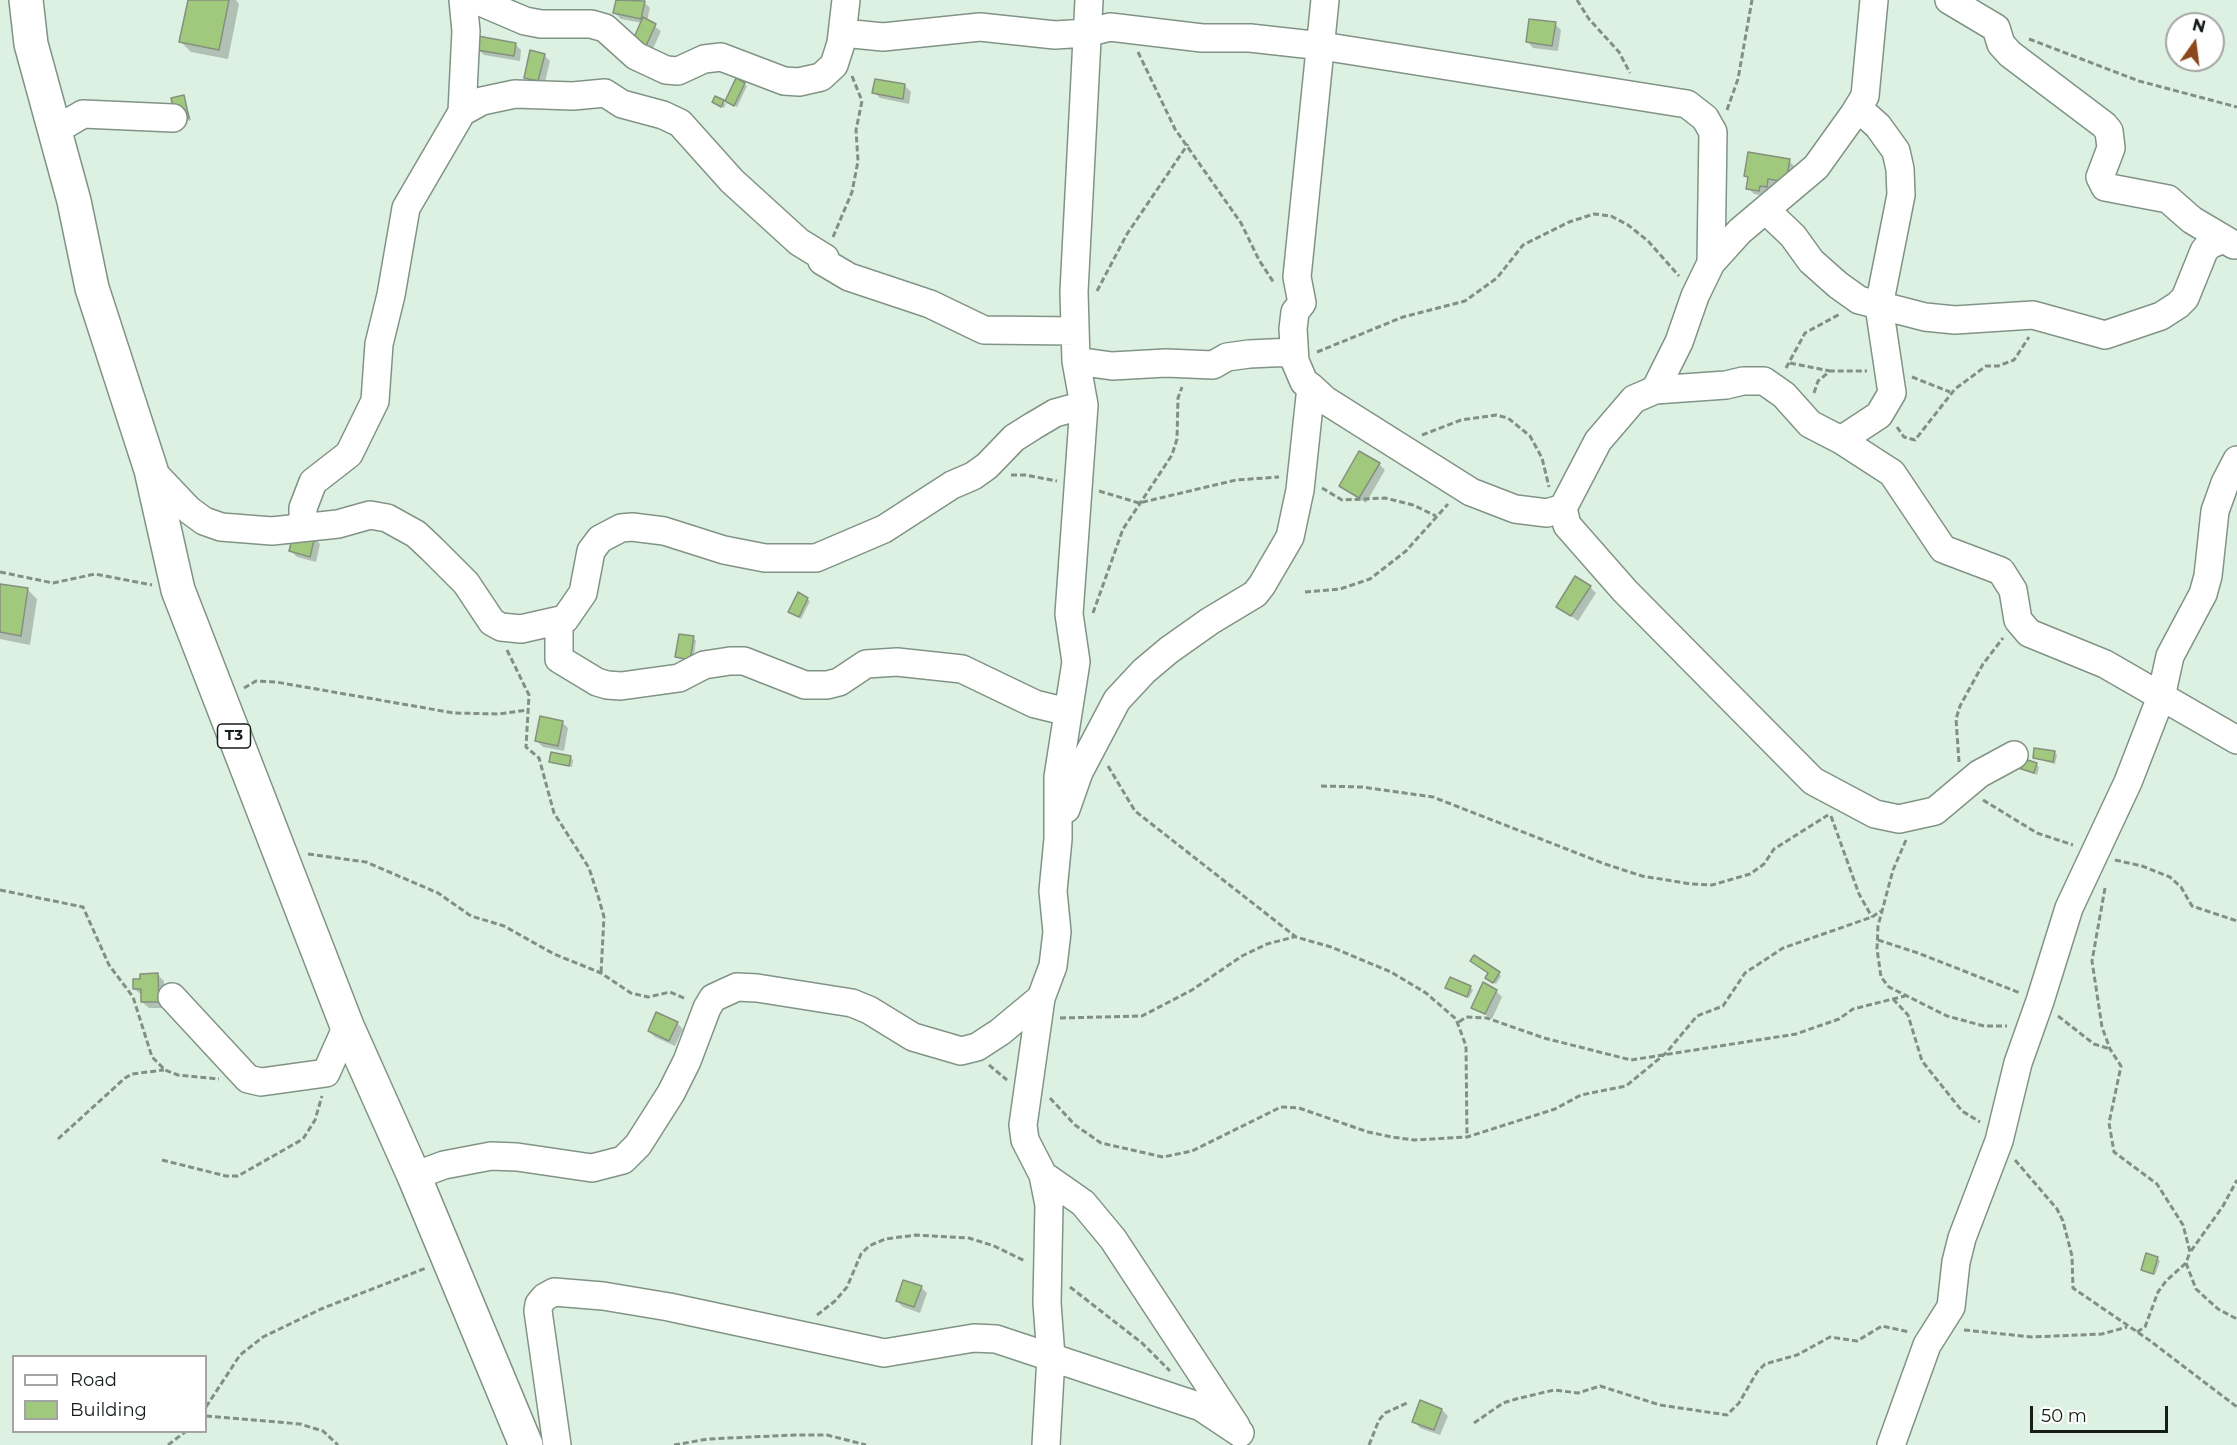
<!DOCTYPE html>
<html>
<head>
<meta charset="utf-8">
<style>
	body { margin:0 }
	#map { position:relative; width:2237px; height:1445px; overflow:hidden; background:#ddf1e2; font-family:Montserrat,sans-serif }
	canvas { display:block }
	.legend { position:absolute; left:12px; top:1355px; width:195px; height:78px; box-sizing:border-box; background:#fff; border:2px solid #a2a5a3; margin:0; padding:8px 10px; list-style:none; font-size:18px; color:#171e18 }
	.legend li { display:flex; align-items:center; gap:12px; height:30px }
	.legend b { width:30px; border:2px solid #a2a5a3 }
	.north { position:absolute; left:2165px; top:12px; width:60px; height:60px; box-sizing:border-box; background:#fff; border:2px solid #a2a5a3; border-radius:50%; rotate:14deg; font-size:16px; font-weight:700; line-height:24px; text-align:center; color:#171e18 }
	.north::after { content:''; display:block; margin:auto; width:21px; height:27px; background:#8d491e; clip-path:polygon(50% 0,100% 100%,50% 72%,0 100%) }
	.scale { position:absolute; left:2030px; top:1406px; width:138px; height:27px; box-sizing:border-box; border:3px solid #171e18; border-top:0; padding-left:8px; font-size:18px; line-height:21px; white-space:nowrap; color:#171e18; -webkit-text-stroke:4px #fff; paint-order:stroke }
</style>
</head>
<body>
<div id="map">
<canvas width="2237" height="1445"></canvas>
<ul class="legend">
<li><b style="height:8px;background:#fff"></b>Road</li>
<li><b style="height:16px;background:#a0c97e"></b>Building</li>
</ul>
<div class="north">N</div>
<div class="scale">50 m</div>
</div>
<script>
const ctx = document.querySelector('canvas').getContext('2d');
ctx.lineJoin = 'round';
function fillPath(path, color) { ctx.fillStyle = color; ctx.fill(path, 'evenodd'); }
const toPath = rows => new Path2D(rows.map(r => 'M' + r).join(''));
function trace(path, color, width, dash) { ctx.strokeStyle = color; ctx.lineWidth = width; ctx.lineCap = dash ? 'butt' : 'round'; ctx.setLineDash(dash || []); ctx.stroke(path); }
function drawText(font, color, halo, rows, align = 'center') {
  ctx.font = font + ' Montserrat,sans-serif'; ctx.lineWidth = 5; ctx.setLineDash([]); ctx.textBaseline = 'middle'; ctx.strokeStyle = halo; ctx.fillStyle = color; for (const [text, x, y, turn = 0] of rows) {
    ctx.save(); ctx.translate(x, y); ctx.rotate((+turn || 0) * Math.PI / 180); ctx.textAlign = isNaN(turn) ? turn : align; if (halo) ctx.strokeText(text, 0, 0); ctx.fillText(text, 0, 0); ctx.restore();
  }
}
fillPath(toPath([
	[189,0,236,0,239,4,228,59,191,52,181,42],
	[617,0,644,2,650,8,647,21,661,31,651,53,640,47,642,23,621,19,615,13],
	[1555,24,1561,30,1558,51,1533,48,1527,41],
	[515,44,521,50,520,61,484,55,478,49],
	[544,55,550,61,544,86,532,83,526,77],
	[737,80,747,86,737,107,727,101,724,108,716,104,716,98,726,104],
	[905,86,911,92,909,104,880,98,874,92],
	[184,97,191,120,180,123],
	[1789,161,1795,167,1792,188,1774,185,1772,192,1766,191,1765,196,1754,194,1748,188,1749,179,1745,175],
	[1379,464,1385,470,1366,503,1341,486],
	[314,538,320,544,316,562,297,557,291,551],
	[0,585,28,590,37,599,30,645,0,639],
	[1590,587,1596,593,1578,621,1558,606],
	[807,599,810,601,801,619,790,612],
	[681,636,696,640,693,662,677,657],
	[562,722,568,728,564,751,543,747,537,741],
	[2054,752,2057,755,2055,764,2034,758],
	[571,758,573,760,572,767,551,761],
	[2036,764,2039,767,2037,775,2013,766],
	[1499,974,1501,976,1496,984,1490,980],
	[158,975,164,981,164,1008,149,1008,142,1002,142,995,134,989,142,980],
	[1470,987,1473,990,1469,998,1447,988],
	[1496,991,1502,997,1492,1019,1473,1007],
	[677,1023,683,1029,675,1046,655,1037,649,1031],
	[2157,1258,2160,1261,2155,1275,2142,1270],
	[921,1287,927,1293,920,1313,903,1307,897,1301],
	[1421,1402,1442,1410,1448,1416,1440,1435,1420,1428,1414,1421]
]), '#0003');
const building = toPath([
	[188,0,229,0,219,50,179,42,188,0],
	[616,0,645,1,641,19,613,13,616,0],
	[643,17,656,24,645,48,632,42,643,17],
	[1529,19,1556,22,1552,46,1526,42,1529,19],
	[478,36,516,43,514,56,476,50,478,36],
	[530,50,545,54,538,81,524,78,530,50],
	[736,78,745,83,734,106,725,101,736,78],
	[875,79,905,84,903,99,872,93,875,79],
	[184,95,189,118,176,121,171,98,184,95],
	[715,96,724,100,721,107,712,102,715,96],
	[1748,152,1790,159,1786,182,1768,179,1767,187,1760,186,1759,191,1746,189,1748,177,1744,176,1748,152],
	[1359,451,1380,463,1359,498,1339,486,1359,451],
	[294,531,315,536,310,557,289,551,294,531],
	[1575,576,1591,586,1571,616,1556,607,1575,576],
	[0,584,28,588,21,636,0,632,0,584],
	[798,592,808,598,799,617,788,612,798,592],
	[679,634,694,636,690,660,675,657,679,634],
	[540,716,563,721,558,746,535,741,540,716],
	[2034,748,2055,751,2053,762,2033,758,2034,748],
	[551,752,571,756,569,766,549,762,551,752],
	[2015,756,2037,763,2034,773,2012,766,2015,756],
	[1474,955,1500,972,1493,983,1485,978,1488,973,1470,961,1474,955],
	[158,973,159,1002,141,1002,141,989,133,989,133,979,140,979,140,974,158,973],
	[1450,977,1471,986,1467,997,1445,988,1450,977],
	[1483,982,1497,990,1485,1014,1471,1008,1483,982],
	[656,1012,678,1022,669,1041,648,1031,656,1012],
	[2146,1253,2158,1257,2153,1274,2141,1270,2146,1253],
	[903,1280,922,1286,914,1307,896,1301,903,1280],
	[1420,1400,1442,1409,1434,1430,1412,1422,1420,1400]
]);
fillPath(building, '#a0c97e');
trace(building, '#86907e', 1.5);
const minor = toPath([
	[476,0,525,21,541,24,591,24,605,28,636,56,666,70,678,71,704,59,721,57,784,81,799,82,821,77,834,65,841,43,846,0],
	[1949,0,1996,28,2001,44,2010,54,2104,125,2109,131,2111,148,2100,177,2105,187,2168,199,2192,220,2234,245],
	[843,31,853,34,883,37,980,27,1055,35,1087,33,1110,27,1202,38,1250,38,1322,46,1687,104,1705,118,1713,132,1711,263,1695,296,1679,342,1655,390],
	[462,112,482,101,515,94,573,96,605,93,622,104,663,115,680,123,732,181,799,242,825,258,822,261,849,277,930,304,984,330,1075,331],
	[54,131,83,114,173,118],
	[1769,207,1772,216,1793,236,1811,261,1838,285,1859,300,1925,317,1955,320,2033,315,2105,335,2161,316,2178,305,2185,298,2204,251,2209,245,2224,239],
	[1711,263,1740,231,1816,167,1854,114,1865,96,1874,0],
	[1076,361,1112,366,1166,363,1213,365,1227,357,1249,354,1293,352],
	[1311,387,1325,400,1471,492,1515,509,1547,513,1563,508,1598,441,1634,399,1655,390,1726,385,1743,381,1764,381,1784,395,1810,424,1841,440,1892,473,1943,549,2001,571,2013,590,2018,620,2029,633,2105,664,2237,740],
	[1841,440,1879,415,1892,393,1879,306,1901,195,1900,169,1896,151,1878,126,1858,108],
	[151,470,189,510,204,521,221,527,272,531,338,524,370,515,387,518,416,534,432,549,466,583,492,622,501,627,521,629,565,619,583,593,591,551,600,539,621,528,632,527,664,531,724,550,765,558,816,558,884,529,952,485,973,476,987,466,1014,438,1033,426,1055,413,1084,405],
	[1563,508,1567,525,1625,591,1813,781,1875,814,1899,819,1935,811,1979,774,2014,755],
	[303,527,303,508,313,482,349,454,375,401,379,344,391,295,406,208,462,112,466,31,463,0],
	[565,619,559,623,559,659,597,682,607,685,621,686,679,678,704,665,730,661,744,661,805,685,827,685,839,682,866,664,897,662,962,669,1035,704,1068,712],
	[1066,809,1079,772,1117,700,1144,671,1169,650,1210,621,1255,594,1262,585,1290,537,1300,490,1311,387,1304,382,1295,361,1293,329,1295,312,1302,303,1297,277,1325,0],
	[172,997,248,1079,261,1082,326,1073,347,1026],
	[1041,998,1023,1125,1025,1140,1043,1175,1049,1205,1047,1303,1051,1357,1046,1445],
	[1043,1175,1083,1203,1113,1239,1236,1426],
	[414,1176,444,1165,491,1156,517,1157,592,1168,623,1160,638,1145,671,1093,687,1061,707,1008,713,998,737,987,757,988,852,1003,869,1010,913,1037,961,1051,977,1047,1000,1032,1041,998,1053,966,1057,932,1053,891,1058,839,1058,777,1076,662,1069,614,1084,405,1076,361,1074,292,1089,0],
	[557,1445,538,1311,539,1304,545,1297,554,1292,603,1296,669,1307,884,1353,974,1338,996,1339,1201,1407,1240,1433],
	[1891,1445,1927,1345,1951,1307,1956,1262,1962,1238,1999,1141,2018,1063,2040,1001,2069,908,2128,782,2161,697,2170,656,2203,594,2208,576,2215,511,2225,483,2237,460]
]);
const highway = toPath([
	[26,0,31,44,74,201,92,288,151,470,178,590,347,1026,414,1176,526,1445]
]);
trace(minor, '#819385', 30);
trace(highway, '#819385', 36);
trace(toPath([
	[1577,0,1589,19,1619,52,1630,73],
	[2029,39,2139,81,2237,107],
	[1138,52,1175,129,1241,223,1259,260,1274,283],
	[1727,110,1738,79,1752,0],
	[833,237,852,192,858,161,856,130,862,101,852,76],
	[1097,291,1127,234,1188,144],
	[1317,352,1403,317,1465,301,1497,278,1523,245,1569,222,1594,214,1611,216,1628,225,1648,241,1679,276],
	[1790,363,1830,371],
	[1786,368,1805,333,1840,314],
	[1912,377,1950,392],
	[1814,393,1818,381,1830,371,1867,371],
	[1897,427,1904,437,1915,440,1955,389,1986,366,1998,366,2014,360,2029,337],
	[1422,435,1461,420,1496,415,1508,418,1530,436,1542,458,1549,487],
	[1011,475,1025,475,1057,481],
	[1322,488,1342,500,1385,498,1413,505,1436,516],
	[1099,491,1139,503,1236,480,1279,477],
	[0,572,53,583,95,574,152,585],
	[1305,592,1340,589,1370,579,1406,551,1448,504],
	[1093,613,1123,529,1172,455,1177,439,1178,398,1182,387],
	[507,650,529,695,526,747,539,758,554,813,589,868,599,899,604,917,601,973],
	[244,688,256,681,276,682,454,713,499,714,528,710],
	[1959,762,1956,719,1960,706,1983,664,2003,638],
	[1108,766,1135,811,1296,937,1331,947,1391,972,1426,993,1456,1019,1466,1046,1467,1137],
	[1321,786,1362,787,1433,797,1605,864,1642,876,1691,884,1712,885,1750,874,1764,864,1774,849,1828,815],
	[1983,800,2037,833,2073,845],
	[1831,816,1859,894,1872,917],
	[1906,840,1893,870,1878,926,1877,949,1881,977,1889,987,1947,1016,1984,1026,2007,1026],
	[308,854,366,862,438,893,471,916,504,926,554,954,601,973,631,993,648,997,670,992,686,999],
	[2115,860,2142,866,2170,877,2181,887,2192,906,2237,921],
	[2105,888,2092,961,2102,1027,2110,1049,2121,1066,2109,1123,2114,1152,2157,1184,2183,1225,2190,1252,2186,1263,2196,1289,2218,1309,2237,1319],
	[0,890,83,907,109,965,133,997,152,1057,165,1070,178,1075,219,1079],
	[1878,940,1918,953,2020,993],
	[1893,999,1908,1015,1922,1061,1962,1111,1980,1122],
	[2058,1016,2094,1044,2110,1049],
	[1060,1018,1142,1016,1192,990,1242,956,1267,944,1294,937],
	[1459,1022,1466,1017,1487,1018,1544,1038,1631,1060,1796,1034,1839,1019,1853,1009,1905,996],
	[989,1065,1007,1080],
	[1050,1098,1075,1125,1101,1143,1163,1157,1192,1151,1281,1107,1299,1108,1368,1132,1392,1137,1414,1140,1467,1137,1555,1109,1581,1095,1626,1086,1666,1053,1697,1016,1723,1006,1745,973,1783,948,1872,917,1881,911],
	[58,1139,125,1078,132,1074,164,1070],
	[162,1160,226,1176,238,1176,303,1139,315,1120,322,1096],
	[2015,1160,2057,1209,2063,1221,2072,1256,2073,1288,2149,1340,2237,1407],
	[2191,1251,2223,1206,2237,1180],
	[1070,1287,1142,1343,1170,1371],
	[817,1315,835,1301,847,1287,861,1254,869,1246,885,1239,916,1235,969,1238,994,1246,1025,1261],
	[1964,1330,2032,1337,2102,1334,2127,1327],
	[2137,1332,2145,1327,2158,1292,2166,1281,2186,1263],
	[206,1407,240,1355,263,1337,321,1309,426,1268],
	[206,1416,300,1424,323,1431,338,1445],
	[1474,1423,1503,1403,1516,1399,1554,1390,1578,1393,1600,1386,1660,1405,1727,1415,1739,1403,1757,1372,1765,1364,1797,1355,1830,1337,1857,1341,1882,1326,1909,1332],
	[168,1445,185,1432],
	[674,1445,708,1439,795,1435,827,1435,866,1445],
	[1369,1445,1379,1420,1385,1413,1409,1402]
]), '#818f84', 3, [6, 3]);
trace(minor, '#fff', 27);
trace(highway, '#fff', 33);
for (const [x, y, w] of [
	[234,736,33]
]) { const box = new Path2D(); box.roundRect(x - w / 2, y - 12, w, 24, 4.5); ctx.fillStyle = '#fff'; ctx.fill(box); trace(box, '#171e18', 1.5); }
drawText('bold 15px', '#171e18', null, [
	["T3",234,736]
]);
</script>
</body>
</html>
